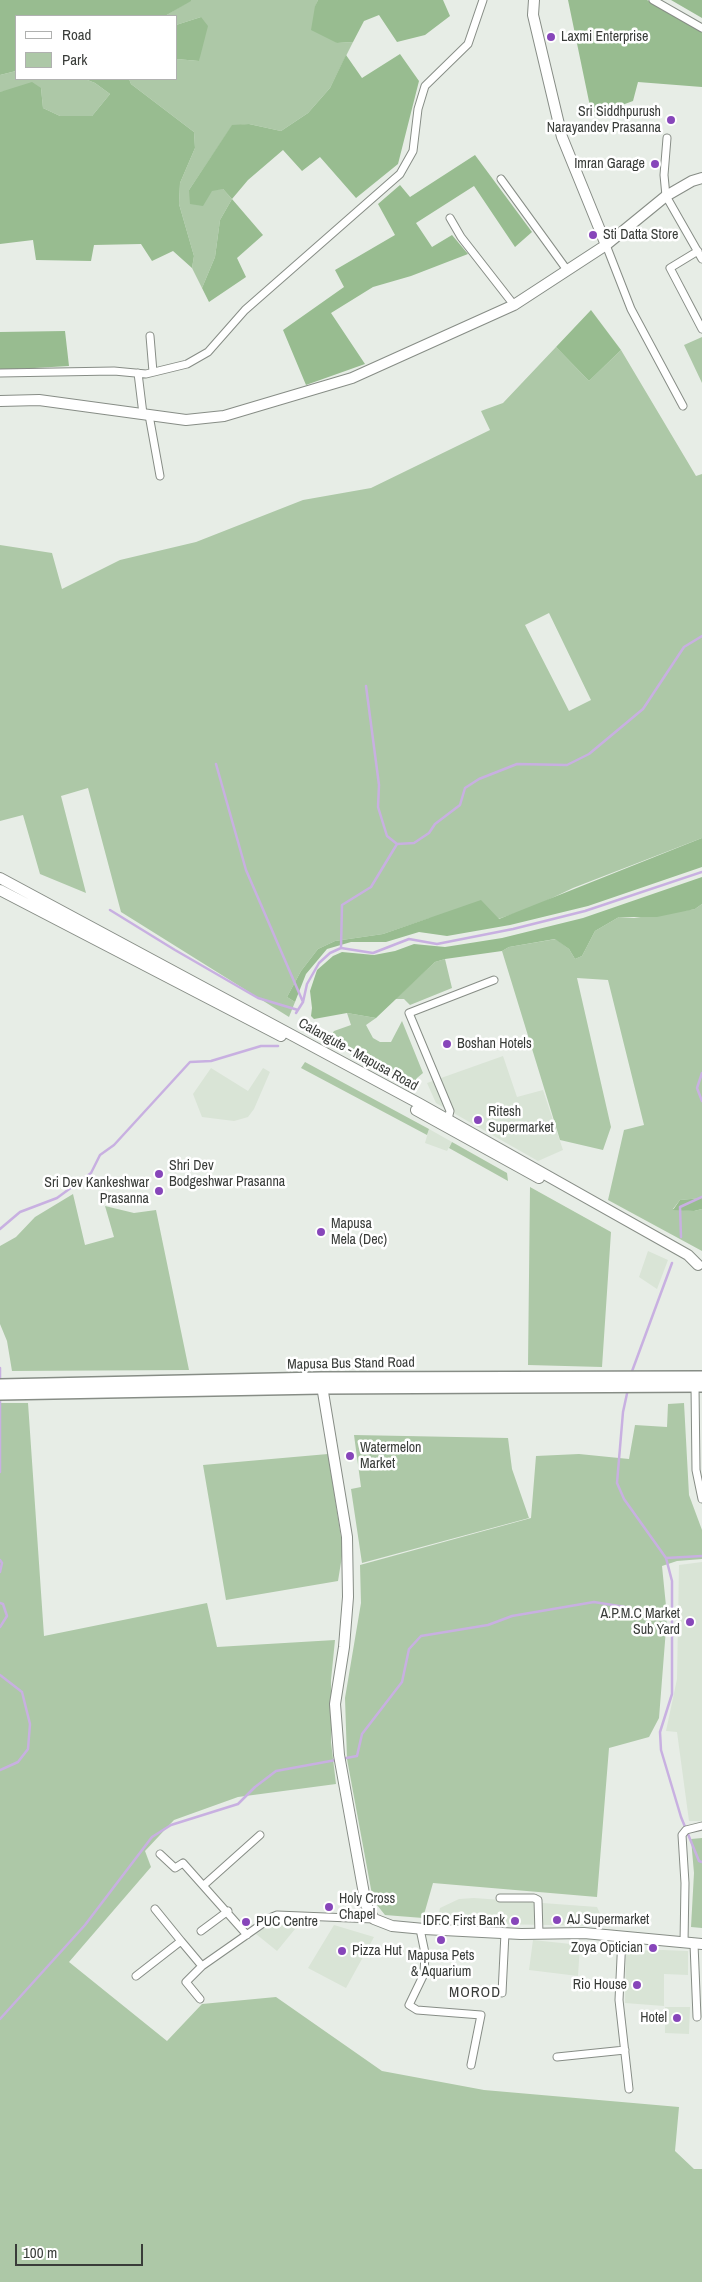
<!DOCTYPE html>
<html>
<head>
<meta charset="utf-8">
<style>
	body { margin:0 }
	#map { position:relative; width:702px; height:2282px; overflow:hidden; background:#e7ede6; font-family:"Archivo Narrow",sans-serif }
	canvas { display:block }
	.legend { position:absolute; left:15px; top:15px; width:162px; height:65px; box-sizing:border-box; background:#fff; border:1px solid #b0b1b0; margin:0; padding:6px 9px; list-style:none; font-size:15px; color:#393c39 }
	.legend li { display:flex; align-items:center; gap:10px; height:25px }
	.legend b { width:25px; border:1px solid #b0b1b0 }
	.scale { position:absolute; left:15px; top:2244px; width:128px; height:22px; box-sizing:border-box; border:2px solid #393c39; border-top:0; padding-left:6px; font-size:15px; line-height:18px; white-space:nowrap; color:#393c39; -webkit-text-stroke:4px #fff; paint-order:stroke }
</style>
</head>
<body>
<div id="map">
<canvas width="702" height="2282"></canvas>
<ul class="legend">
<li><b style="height:6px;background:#fff"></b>Road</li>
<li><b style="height:14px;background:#adc8a7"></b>Park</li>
</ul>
<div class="scale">100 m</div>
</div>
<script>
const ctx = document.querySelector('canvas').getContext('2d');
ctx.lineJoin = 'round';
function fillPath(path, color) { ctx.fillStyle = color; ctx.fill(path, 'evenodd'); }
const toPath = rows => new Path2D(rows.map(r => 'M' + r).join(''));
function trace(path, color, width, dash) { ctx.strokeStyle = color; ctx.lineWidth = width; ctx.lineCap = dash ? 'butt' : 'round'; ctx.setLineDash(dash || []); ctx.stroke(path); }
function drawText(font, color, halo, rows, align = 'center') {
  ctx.font = font + ' "Archivo Narrow",sans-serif'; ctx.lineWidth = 5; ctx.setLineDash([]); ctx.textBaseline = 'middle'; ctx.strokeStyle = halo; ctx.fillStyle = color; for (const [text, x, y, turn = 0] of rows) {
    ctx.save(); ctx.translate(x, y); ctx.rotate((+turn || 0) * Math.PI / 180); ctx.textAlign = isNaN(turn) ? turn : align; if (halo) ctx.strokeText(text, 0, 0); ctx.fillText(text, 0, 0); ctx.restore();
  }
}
fillPath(toPath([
	[503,1056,517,1097,543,1090,563,1150,538,1161,436,1103,427,1083],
	[211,1068,248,1091,263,1068,270,1072,254,1109,248,1117,234,1121,202,1117,193,1094],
	[429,1129,452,1142,447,1151,425,1143],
	[648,1251,668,1260,657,1289,639,1277],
	[702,1562,702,1821,689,1821,677,1732,666,1731,677,1679,679,1565],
	[474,1898,597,1907,606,1926,437,1923,440,1908,459,1899],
	[273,1922,300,1923,277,1951,256,1934],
	[334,1925,374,1937,346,1988,308,1968],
	[533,1940,580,1945,578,1976,529,1970],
	[663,1950,688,1951,688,1975,664,1974,664,2006,625,2003,626,1951],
	[665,2007,690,2007,689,2034,665,2033]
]), '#d9e4d6');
fillPath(toPath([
	[191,0,318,0,315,7,337,43,353,42,330,88,308,113,281,131,249,124,232,126,189,190,223,189,232,199,220,220,215,257,202,288,192,268,194,256,179,204,180,183,195,148,194,132,131,84,129,79,176,79,176,59,199,61,201,17,176,25,176,16,165,16],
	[16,71,16,79,85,79,95,83,110,94,92,116,60,116,43,108,41,88,0,92,0,75],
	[702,337,702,383,684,345],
	[556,347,589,381,621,350,696,476,702,474,702,838,573,888,531,908,498,919,430,918,383,934,335,941,318,949,301,971,287,997,295,1002,289,1017,121,912,88,788,61,796,86,893,40,874,23,815,0,821,0,545,52,553,62,589,120,560,196,542,303,500,371,488,490,430,481,411,503,403],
	[549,613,591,700,569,711,525,625],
	[702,904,702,1198,680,1200,673,1209,694,1211,702,1209,702,1251,608,1200,624,1130,644,1125,608,980,577,978,611,1127,603,1150,560,1140,502,951,509,947,556,939,569,949,575,959,582,956,595,931,619,917,634,918,695,909],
	[445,959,452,988,410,1005,404,999,395,999,435,962],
	[347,1013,376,1018,366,1025,373,1038,380,1042,391,1042,402,1021,423,1073,417,1078,413,1090,313,1033,316,1029,330,1037,334,1031,351,1025],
	[305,1062,429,1129,427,1135,301,1068],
	[452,1142,507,1173,508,1181,449,1148],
	[530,1187,611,1232,602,1367,528,1365],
	[73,1194,85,1245,114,1237,105,1206,134,1213,156,1210,189,1370,12,1371,7,1341,0,1324,0,1246,16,1237,35,1217],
	[0,1403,28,1403,44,1636,207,1603,217,1647,335,1640,331,1680,331,1742,336,1784,238,1797,174,1820,145,1851,151,1867,69,1962,167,2041,202,2004,276,1997,382,2071,484,2090,679,2107,675,2151,694,2169,702,2169,702,2282,0,2282],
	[684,1403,689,1495,702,1530,702,1559,677,1561,662,1566,667,1616,659,1718,649,1737,609,1748,597,1897,433,1883,423,1918,385,1915,373,1900,347,1759,345,1698,361,1603,360,1565,531,1518,536,1456,579,1454,629,1459,635,1425,667,1427,668,1404],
	[354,1435,508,1438,512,1469,529,1518,362,1563,351,1489,361,1487],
	[328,1454,343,1550,338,1581,226,1600,203,1465],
	[702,1838,702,1928,691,1927,694,1873,691,1839]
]), '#adc8a7');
fillPath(toPath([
	[0,0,191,0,191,1,165,16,16,16,16,71,0,75],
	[318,0,443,0,450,16,425,35,397,42,379,15,364,21,353,42,337,43,311,30,315,6],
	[568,0,647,0,702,31,702,87,638,82,633,101,592,116],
	[671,0,702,0,702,18],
	[201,17,208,26,199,61,176,59,176,25],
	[400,54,419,81,398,164,356,198,320,157,302,171,283,150,248,180,232,199,263,235,237,258,246,277,209,302,202,288,215,257,220,220,232,199,223,189,212,191,203,206,190,204,189,190,232,125,249,124,281,131,308,113,330,88,346,55,362,78],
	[85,79,129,79,131,84,194,132,195,148,180,183,179,204,194,256,192,268,173,251,152,261,141,244,94,245,91,261,36,260,33,240,0,244,0,92,32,82,41,88,43,108,60,116,92,116,110,94,95,83],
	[475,155,532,232,515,247,474,186,416,223,432,247,452,235,468,254,411,276,373,287,331,313,365,364,306,385,283,330,344,287,335,270,395,235,378,204,400,185,410,197],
	[591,310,621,350,589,381,556,347],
	[65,331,69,366,0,370,0,332],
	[702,838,702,867,588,906,510,925,447,936,419,932,386,942,351,942,327,949,306,974,295,1002,287,997,301,971,318,949,335,941,383,934,481,900,499,919],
	[702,877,702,904,695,909,657,917,619,917,595,931,582,956,575,959,569,949,555,939,509,947,502,951,445,959,435,962,376,1018,347,1013,314,1019,311,1016,312,1008,310,991,317,970,333,956,342,952,374,955,395,951,414,944,445,947,502,938,583,918],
	[702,1198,702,1209,694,1211,673,1210,680,1200]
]), '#98bc90');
trace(toPath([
	[366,686,379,785,378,807,387,836,397,844],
	[216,764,246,870,303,1002],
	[110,910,175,950,258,998,298,1010],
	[341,948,342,905,371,887,397,844,414,843,429,833,435,824,460,805,465,788,479,779,517,764,567,765,589,754,643,709,684,647,702,636],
	[296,1013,303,1002,307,984,319,963,330,953,341,948,373,953,409,939,437,944,513,929,585,911,702,872],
	[702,1073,697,1088,702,1101],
	[0,1229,20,1212,57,1198,91,1173,100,1155,114,1145,190,1062,211,1061,261,1046,278,1046],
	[681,1237,680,1207,702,1197],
	[0,1368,0,1381],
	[631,1374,672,1263],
	[628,1389,623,1412,617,1483,624,1499,666,1558,672,1581,672,1694,660,1732,661,1750,681,1817,699,1861,702,1862],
	[0,1472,0,1397],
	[666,1558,702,1556],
	[0,1560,2,1563,0,1572],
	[0,1603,3,1604,7,1616,0,1627],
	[0,1675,22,1692,30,1724,28,1749,18,1762,0,1770],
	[341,1759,357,1756,362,1734,402,1682,409,1649,421,1636,488,1625,512,1616,594,1602,625,1607],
	[0,2019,85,1925,152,1837,171,1825,238,1804,255,1787,276,1771,336,1760]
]), '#c8b0e1', 2.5);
const street = toPath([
	[653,0,702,28],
	[667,138,664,175,666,196,702,259],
	[501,179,567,270],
	[450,218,461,237,514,305],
	[606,245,631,309,683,406],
	[698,251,670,268,702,329],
	[150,336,153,372],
	[0,373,114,371,146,374,187,364,208,352,245,310,400,174,413,151,418,109,425,86,468,44,483,0],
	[138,373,143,414],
	[149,415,160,476],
	[447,1123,450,1111,409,1013,494,980],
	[695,1386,696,1470,702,1499],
	[160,1854,175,1868,183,1863,247,1935],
	[204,1885,260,1835],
	[500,1898,534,1898,538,1900,539,1934],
	[155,1909,181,1941],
	[420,1929,425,1953,424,1974,409,2005,417,2010,481,2015,471,2065],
	[201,1931,228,1911],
	[622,1937,619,2000,629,2089],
	[684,1943,685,1883,682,1835,686,1830,702,1826],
	[694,1944,697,2017],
	[136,1976,181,1941,202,1966],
	[502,1993,505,1933],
	[200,1999,186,1982,202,1966,272,1917,277,1915,374,1919],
	[557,2057,625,2050]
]);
const secondary = toPath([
	[534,0,533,15,562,137,606,245],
	[0,401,39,400,186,420,224,416,352,378,514,305,606,245,666,196,692,181,702,178],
	[0,878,420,1104,688,1255,698,1265],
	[0,890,281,1036],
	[416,1110,539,1178],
	[321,1380,347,1537,348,1597,344,1647,335,1704,339,1755,366,1905,374,1919,392,1926,424,1929,521,1934,584,1933,702,1944]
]);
const primary = toPath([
	[0,1385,321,1378,702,1377],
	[0,1394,321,1388,702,1386]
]);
trace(street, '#878d86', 9);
trace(secondary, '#878d86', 12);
trace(primary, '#878d86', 14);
trace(street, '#fff', 7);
trace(secondary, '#fff', 10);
trace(primary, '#fff', 11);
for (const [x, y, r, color] of [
	[551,37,5,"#8746ba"],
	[671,120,5,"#8746ba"],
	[655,164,5,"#8746ba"],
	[593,235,5,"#8746ba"],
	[447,1044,5,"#8746ba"],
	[478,1120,5,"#8746ba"],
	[159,1174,5,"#8746ba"],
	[159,1191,5,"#8746ba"],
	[321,1232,5,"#8746ba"],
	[350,1456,5,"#8746ba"],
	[690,1622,5,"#8746ba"],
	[329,1907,5,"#8746ba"],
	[557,1920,5,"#8746ba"],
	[515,1921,5,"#8746ba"],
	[246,1922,5,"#8746ba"],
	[441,1940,5,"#8746ba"],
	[653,1948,5,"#8746ba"],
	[342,1951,5,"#8746ba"],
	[637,1985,5,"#8746ba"],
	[677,2018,5,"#8746ba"]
]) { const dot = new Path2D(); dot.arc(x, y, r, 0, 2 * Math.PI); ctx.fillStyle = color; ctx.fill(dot); trace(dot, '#fff', 2); }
drawText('14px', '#393c39', '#fff', [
	["Laxmi Enterprise",561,37],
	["Sri Siddhpurush",661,112,"right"],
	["Narayandev Prasanna",661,128,"right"],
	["Imran Garage",645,164,"right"],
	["Sti Datta Store",603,235],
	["Boshan Hotels",457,1044],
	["Ritesh",488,1112],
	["Supermarket",488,1128],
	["Shri Dev",169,1166],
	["Bodgeshwar Prasanna",169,1182],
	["Sri Dev Kankeshwar",149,1183,"right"],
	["Prasanna",149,1199,"right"],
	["Mapusa",331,1224],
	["Mela (Dec)",331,1240],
	["Watermelon",360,1448],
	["Market",360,1464],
	["A.P.M.C Market",680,1614,"right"],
	["Sub Yard",680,1630,"right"],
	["Holy Cross",339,1899],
	["Chapel",339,1915],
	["AJ Supermarket",567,1920],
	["IDFC First Bank",505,1921,"right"],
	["PUC Centre",256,1922],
	["Zoya Optician",643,1948,"right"],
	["Pizza Hut",352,1951],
	["Mapusa Pets",441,1956,"center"],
	["& Aquarium",441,1972,"center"],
	["Rio House",627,1985,"right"],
	["Hotel",667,2018,"right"]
], 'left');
drawText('14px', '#393c39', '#fff', [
	["Calangute - Mapusa Road",358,1055,29],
	["Mapusa Bus Stand Road",351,1364,-1]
]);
ctx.letterSpacing = '1px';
drawText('15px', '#393c39', '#fff', [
	["MOROD",475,1993]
]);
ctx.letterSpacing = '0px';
</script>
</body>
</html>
